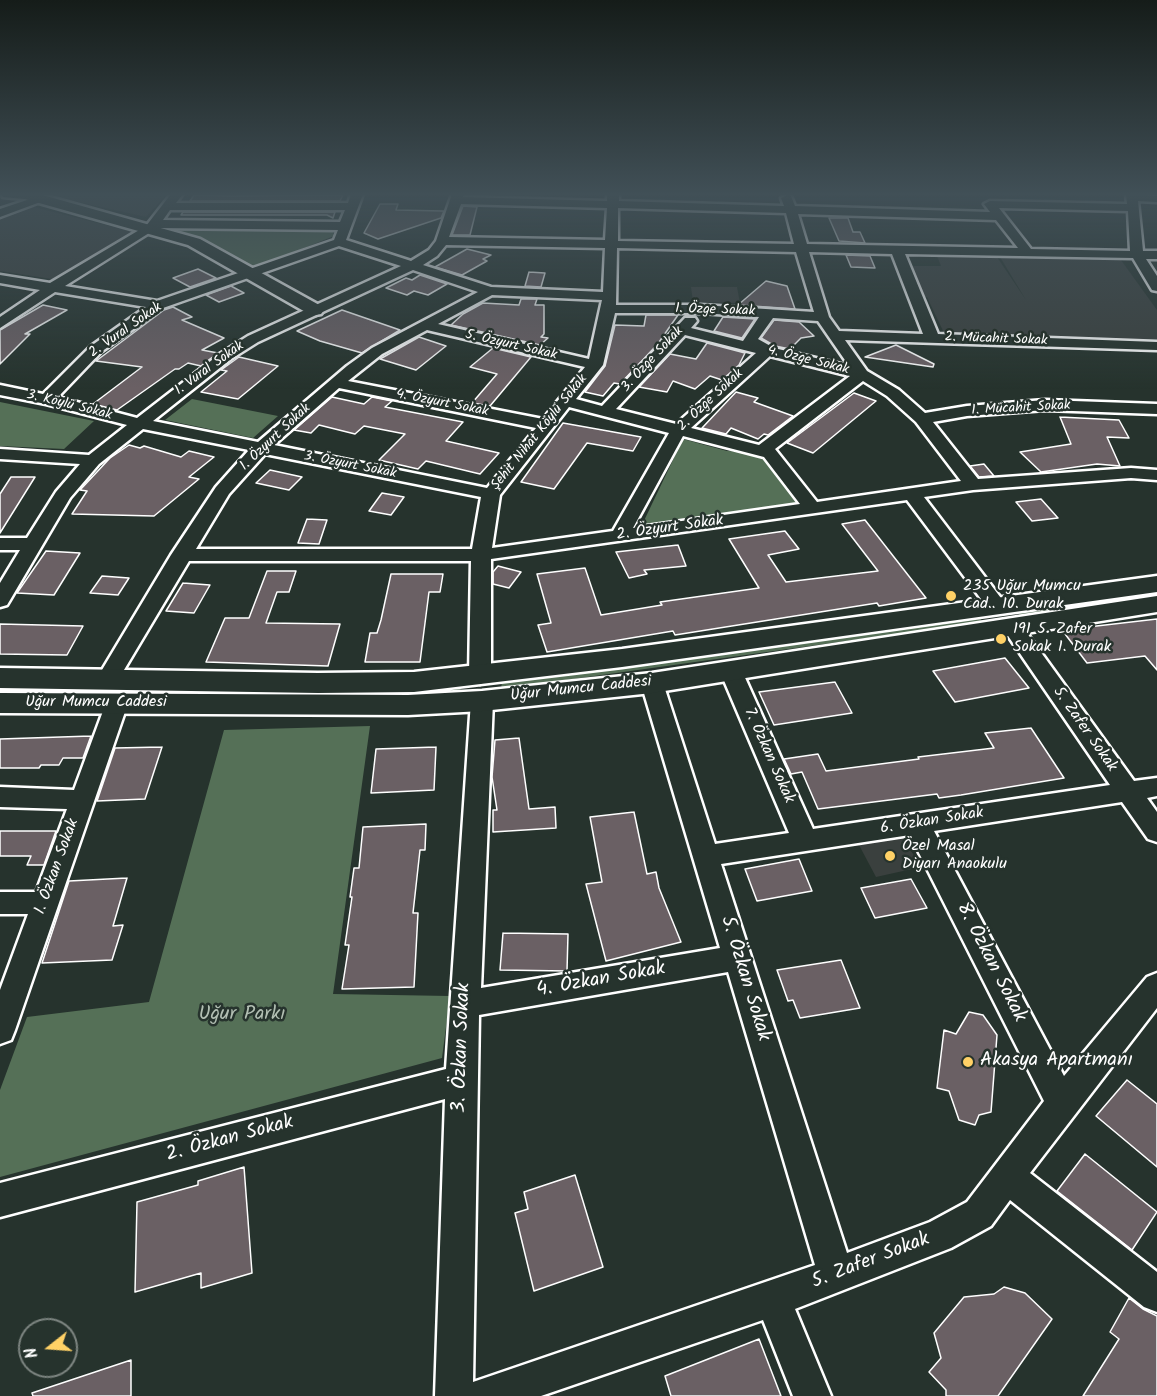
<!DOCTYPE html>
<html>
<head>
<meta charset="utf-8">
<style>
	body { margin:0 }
	#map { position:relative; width:1157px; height:1396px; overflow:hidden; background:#26332d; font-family:Kalam,sans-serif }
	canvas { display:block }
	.north { position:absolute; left:18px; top:1318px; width:60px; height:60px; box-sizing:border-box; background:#26332d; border:2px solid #7d8581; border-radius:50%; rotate:253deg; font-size:16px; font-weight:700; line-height:24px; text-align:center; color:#fff }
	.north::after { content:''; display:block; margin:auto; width:21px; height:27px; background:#ffd166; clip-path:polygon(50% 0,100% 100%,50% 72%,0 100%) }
</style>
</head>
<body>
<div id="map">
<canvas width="1157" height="1396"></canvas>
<div class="north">N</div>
</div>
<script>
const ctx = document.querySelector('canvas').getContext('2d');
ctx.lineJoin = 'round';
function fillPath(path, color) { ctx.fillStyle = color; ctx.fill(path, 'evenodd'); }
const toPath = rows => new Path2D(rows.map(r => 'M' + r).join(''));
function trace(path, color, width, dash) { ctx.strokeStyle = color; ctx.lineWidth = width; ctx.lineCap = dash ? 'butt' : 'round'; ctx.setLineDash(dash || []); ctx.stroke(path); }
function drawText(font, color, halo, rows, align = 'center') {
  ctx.font = font + ' Kalam,sans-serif'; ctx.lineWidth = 5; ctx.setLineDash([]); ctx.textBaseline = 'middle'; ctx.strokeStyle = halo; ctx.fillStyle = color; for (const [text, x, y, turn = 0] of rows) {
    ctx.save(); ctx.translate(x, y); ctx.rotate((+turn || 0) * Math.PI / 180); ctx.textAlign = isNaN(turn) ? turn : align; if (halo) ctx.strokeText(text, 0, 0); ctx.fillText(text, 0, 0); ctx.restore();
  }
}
fillPath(toPath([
	[42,194,167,194,146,217],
	[30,206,134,232,58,280,0,271,0,218],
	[937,256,997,257,1026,300,1000,257,1121,260,1157,310,1157,343,945,335,927,297,924,297,912,266,941,266],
	[691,287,737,287,740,303,693,302],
	[902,836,921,867,876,877,859,845]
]), '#3a403e');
fillPath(toPath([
	[157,228,324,228,333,231,334,236,255,268,195,237],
	[192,399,278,416,253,438,165,420],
	[0,402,94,421,64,449,0,446],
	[683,439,727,451,759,452,800,506,641,527],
	[1157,592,1157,598,1020,616,1017,609],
	[978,616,983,622,501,689,502,681],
	[0,684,462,685,459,694,407,697,0,692],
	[370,726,333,994,450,996,442,1058,0,1177,0,1090,27,1017,149,1002,224,730]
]), '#557057');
const building = toPath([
	[194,195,231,196,343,195,340,201,190,201,194,195],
	[380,204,398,204,396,210,444,211,441,218,378,239,364,233,380,204],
	[463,206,477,207,470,235,452,235,463,206],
	[183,212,335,212,333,218,327,215,181,215,183,212],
	[829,218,848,218,853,232,860,232,865,243,839,241,829,218],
	[467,249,491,255,483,259,487,261,462,275,435,267,467,249],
	[846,255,870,256,875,268,851,267,846,255],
	[198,269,216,278,190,287,173,278,198,269],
	[529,272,545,273,541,287,525,286,529,272],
	[420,275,447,284,428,295,414,291,407,295,386,288,406,278,412,280,420,275],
	[766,281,787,286,795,309,738,305,766,281],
	[231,286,244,293,219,302,206,295,231,286],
	[521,299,537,299,535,305,544,305,544,334,541,337,548,338,540,345,451,325,463,314,483,303,519,305,521,299],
	[43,305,67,310,25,334,30,334,0,364,0,330,43,305],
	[173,307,192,317,182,320,224,338,202,350,218,353,201,366,188,363,179,369,175,369,117,410,93,404,142,367,96,361,164,310,173,307],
	[342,310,400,330,362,353,320,341,297,331,342,310],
	[646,315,678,315,657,345,620,384,614,383,603,396,585,392,605,366,615,325,644,326,646,315],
	[723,317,755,319,742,338,714,331,723,317],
	[774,320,799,322,814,336,801,338,790,349,775,346,761,338,774,320],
	[419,337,446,346,416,370,380,359,419,337],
	[707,343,745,353,739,365,722,380,710,376,695,389,673,381,667,392,639,387,670,354,696,359,707,343],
	[896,345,934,364,933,367,865,357,896,345],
	[493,348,531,357,490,406,472,403,497,374,470,367,493,348],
	[239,357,278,366,238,399,201,392,227,371,221,370,239,357],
	[736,392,758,398,754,402,793,416,768,435,764,434,758,439,731,428,726,434,702,428,736,392],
	[854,393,876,401,813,453,787,443,854,393],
	[332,397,364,404,372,397,392,401,385,407,463,422,446,441,499,453,480,474,426,461,418,469,379,460,405,434,364,426,355,434,319,425,311,433,294,430,332,397],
	[1060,417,1119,420,1129,438,1107,437,1120,466,1097,464,1041,472,1020,452,1071,444,1060,417],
	[563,423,608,431,641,437,633,451,587,443,554,489,521,482,563,423],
	[129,445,140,448,144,446,181,457,189,451,214,457,189,477,199,479,154,516,72,514,87,491,80,490,110,458,129,445],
	[984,464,994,476,979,477,970,466,984,464],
	[270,470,302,477,289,490,256,483,270,470],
	[11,477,35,477,0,533,0,494,11,477],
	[382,493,404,497,391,515,369,511,382,493],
	[1041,499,1058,518,1032,521,1016,502,1041,499],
	[307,519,327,520,319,544,298,543,307,519],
	[865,520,926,598,879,606,877,603,675,635,673,631,547,652,538,625,551,623,537,574,585,568,601,615,662,605,660,602,759,588,729,539,785,531,799,549,768,555,786,582,878,571,842,524,865,520],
	[678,545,686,566,644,570,647,574,629,578,616,552,678,545],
	[46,551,80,553,54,595,17,593,46,551],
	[498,566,521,572,509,588,493,584,493,572,498,566],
	[267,571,296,571,289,592,277,592,266,623,340,624,328,666,206,662,225,618,249,618,267,571],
	[391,574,443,574,440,592,429,592,420,662,365,662,370,633,377,633,381,620,391,574],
	[102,576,129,578,118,595,90,593,102,576],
	[183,583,210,585,194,613,166,611,183,583],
	[1157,619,1157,670,1145,656,1087,663,1062,630,1157,619],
	[0,624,83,626,67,655,0,654,0,624],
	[1005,658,1029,688,955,702,933,671,1005,658],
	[835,682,852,713,774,725,759,692,835,682],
	[1031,728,1064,778,961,795,939,798,937,794,818,809,802,772,791,774,784,759,818,754,826,771,919,759,918,757,994,748,985,733,1031,728],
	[91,736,83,758,63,758,59,765,41,765,39,768,0,768,0,739,91,736],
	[519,738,529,809,555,807,556,828,493,832,493,810,497,810,492,777,495,740,519,738],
	[162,747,145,799,97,801,115,748,162,747],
	[436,747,434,790,371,793,376,749,436,747],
	[634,812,647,874,656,872,659,888,681,942,606,961,586,884,602,882,590,817,634,812],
	[426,824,425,850,420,850,413,913,418,913,414,987,342,989,349,945,345,945,352,897,350,897,354,868,359,868,363,827,426,824],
	[0,831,56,831,44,865,27,865,31,856,0,856,0,831],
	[799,859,812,891,757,901,745,869,799,859],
	[127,878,113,926,123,925,112,960,42,963,69,881,127,878],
	[911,879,927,908,875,918,861,888,911,879],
	[503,933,568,934,567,971,500,970,503,933],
	[841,960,860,1008,800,1018,793,1000,788,1001,777,970,841,960],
	[969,1012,983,1015,997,1035,991,1112,979,1115,975,1125,959,1120,949,1091,937,1088,944,1030,956,1034,969,1012],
	[1127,1080,1157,1104,1157,1167,1096,1116,1127,1080],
	[1085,1154,1157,1212,1132,1250,1057,1191,1085,1154],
	[244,1167,252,1273,201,1288,201,1273,135,1292,137,1202,198,1185,198,1181,244,1167],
	[575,1175,603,1267,534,1291,515,1213,528,1209,524,1192,575,1175],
	[1004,1287,1025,1293,1052,1319,998,1396,946,1396,946,1390,929,1372,941,1358,934,1333,964,1297,994,1294,1004,1287],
	[1129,1298,1143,1309,1157,1316,1157,1396,1083,1396,1119,1339,1110,1332,1129,1298],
	[759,1339,781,1396,671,1396,665,1376,759,1339],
	[131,1360,131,1396,33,1396,32,1393,131,1360]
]);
fillPath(building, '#6a6064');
trace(building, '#fff', 1.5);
const minor = toPath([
	[171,194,183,194,176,203,348,203,351,194,363,194,346,240,411,261,429,250,436,241,452,194,464,194,463,197,607,201,607,194,619,194,619,201,784,206,781,198,787,195,791,196,795,206,990,212,984,204,990,201,1127,204,1126,194,1157,196,1157,202,1138,201,1143,251,1157,251,1157,259,1146,259,1157,276,1157,291,1152,290,1133,258,905,254,938,334,1157,342,1157,350,845,340,867,371,899,390,925,413,967,406,1045,400,1157,404,1157,414,1045,410,967,416,933,422,978,479,1131,468,1157,470,1157,480,1131,478,973,490,924,497,1007,606,1004,611,997,613,990,611,907,500,491,559,491,676,488,681,480,684,472,681,469,676,471,561,189,561,115,685,107,688,99,685,96,680,171,555,216,487,249,450,143,429,99,464,70,498,10,600,7,605,0,607,0,583,20,550,0,550,0,538,27,538,56,492,80,464,0,459,0,449,89,455,127,425,46,404,0,395,0,385,43,394,91,346,146,307,55,292,0,328,0,317,40,290,0,283,0,275,50,283,146,226,171,194],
	[461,204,607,208,605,240,449,237,461,204],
	[618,208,786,213,794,244,618,241,618,208],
	[999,208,1128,211,1130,251,1031,249,999,208],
	[170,210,345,210,340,222,163,220,170,210],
	[798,214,996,220,1018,248,807,244,798,214],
	[157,228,338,230,334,240,157,301,65,286,157,228],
	[446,245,605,248,603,292,491,287,423,265,437,256,446,245],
	[339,246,401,266,248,336,221,353,137,418,58,397,101,352,163,308,339,246],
	[617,248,796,252,814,312,701,305,616,305,617,248],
	[809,252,892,254,923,334,839,331,829,317,809,252],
	[413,270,478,292,372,348,347,366,258,442,153,421,231,359,258,342,413,270],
	[492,295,602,300,589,359,438,324,492,295],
	[615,313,701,313,759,317,743,341,691,328,697,321,695,318,685,318,602,406,576,399,603,365,615,313],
	[773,318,818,321,849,366,774,348,758,339,773,318],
	[427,330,585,367,543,419,348,381,382,354,427,330],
	[685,335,756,353,676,424,616,409,685,335],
	[770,356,850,376,759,445,691,428,770,356],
	[863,381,887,396,916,422,961,481,817,502,775,449,863,381],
	[339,388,536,428,487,488,274,445,339,388],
	[569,407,669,433,613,531,492,548,500,495,569,407],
	[683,436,764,457,800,504,633,528,683,436],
	[265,454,481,497,472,549,196,549,229,494,265,454],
	[39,196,43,197,43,201,0,217,0,209,39,196],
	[1012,620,1019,622,1134,781,1157,778,1157,796,1147,798,1157,812,1157,842,1148,839,1122,802,934,831,1064,1076,1147,977,1157,973,1157,1008,1030,1173,1157,1272,1157,1312,1144,1307,1010,1200,991,1226,951,1248,795,1309,831,1396,793,1396,763,1320,541,1396,435,1396,445,1099,0,1217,0,1183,446,1069,471,701,474,695,482,693,490,695,493,701,481,988,720,948,641,683,644,678,652,675,660,678,663,683,715,844,789,833,720,671,723,666,731,663,739,666,742,671,813,829,1110,785,1002,627,1005,622,1012,620],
	[910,835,1044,1101,967,1202,930,1222,847,1253,721,864,910,835],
	[728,972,815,1265,473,1382,479,1015,728,972],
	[117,695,125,697,128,703,15,1030,11,1040,0,1044,0,990,28,914,0,914,0,892,36,892,67,809,0,807,0,787,74,790,106,703,109,697,117,695]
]);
const tertiary = toPath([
	[1,194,39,194,200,239,321,306,324,310,321,314,315,315,309,314,188,245,25,199,3,197,1,194],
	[1157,576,1157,592,622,667,414,692,318,693,0,688,0,668,318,673,414,672,622,649,1157,576],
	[1157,596,1157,612,652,693,482,711,408,715,0,713,0,693,408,695,482,691,652,673,1157,596]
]);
trace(minor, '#fff', 5);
trace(tertiary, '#fff', 5);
fillPath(minor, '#26332d');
fillPath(tertiary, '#26332d');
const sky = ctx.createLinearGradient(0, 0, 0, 389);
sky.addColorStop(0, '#151c19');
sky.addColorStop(0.5, '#415057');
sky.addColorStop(1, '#41505700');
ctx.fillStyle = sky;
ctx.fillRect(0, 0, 1157, 389);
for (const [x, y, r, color] of [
	[951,596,6,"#ffd166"],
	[1001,639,6,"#ffd166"],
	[890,856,6,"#ffd166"],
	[968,1062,6,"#ffd166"]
]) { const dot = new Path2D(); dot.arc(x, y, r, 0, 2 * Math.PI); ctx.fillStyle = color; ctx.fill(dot); trace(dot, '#26332d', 2); }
drawText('14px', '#fff', '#26332d', [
	["1. Özge Sokak",715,311,2],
	["2. Vural Sokak",126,331,-35],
	["2. Mücahit Sokak",996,340,2],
	["5. Özyurt Sokak",511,346,13],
	["3. Özge Sokak",653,360,-47],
	["4. Özge Sokak",808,361,14],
	["1. Vural Sokak",210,369,-36],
	["2. Özge Sokak",711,401,-43],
	["4. Özyurt Sokak",442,404,11],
	["3. Köylü Sokak",69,406,14],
	["1. Mücahit Sokak",1021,409,-3],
	["Şehit Nihat Köylü Sokak",540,433,-51],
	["1. Özyurt Sokak",276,438,-43],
	["3. Özyurt Sokak",350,466,11]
]);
drawText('16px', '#fff', '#26332d', [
	["2. Özyurt Sokak",670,529,-8],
	["Uğur Mumcu Caddesi",581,690,-6],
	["Uğur Mumcu Caddesi",96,703],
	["5. Zafer Sokak",1084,730,55],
	["7. Özkan Sokak",768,756,66],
	["6. Özkan Sokak",932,822,-9],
	["1. Özkan Sokak",58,867,-70]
]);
drawText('16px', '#fff', '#26332d', [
	["235 Uğur Mumcu",963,587],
	["Cad.. 10. Durak",963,605],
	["191 5. Zafer",1013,630],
	["Sokak 1. Durak",1013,648],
	["Özel Masal",902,847],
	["Diyarı Anaokulu",902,865]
], 'left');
drawText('20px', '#fff', '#26332d', [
	["8. Özkan Sokak",990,963,63],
	["5. Özkan Sokak",744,979,73],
	["4. Özkan Sokak",601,981,-10],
	["3. Özkan Sokak",463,1048,-88],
	["2. Özkan Sokak",230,1140,-15],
	["5. Zafer Sokak",871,1262,-21]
]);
drawText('20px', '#b2bfb3', '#26332d', [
	["Uğur Parkı",242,1016]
]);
drawText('20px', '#fff', '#26332d', [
	["Akasya Apartmanı",980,1062]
], 'left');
</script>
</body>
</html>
